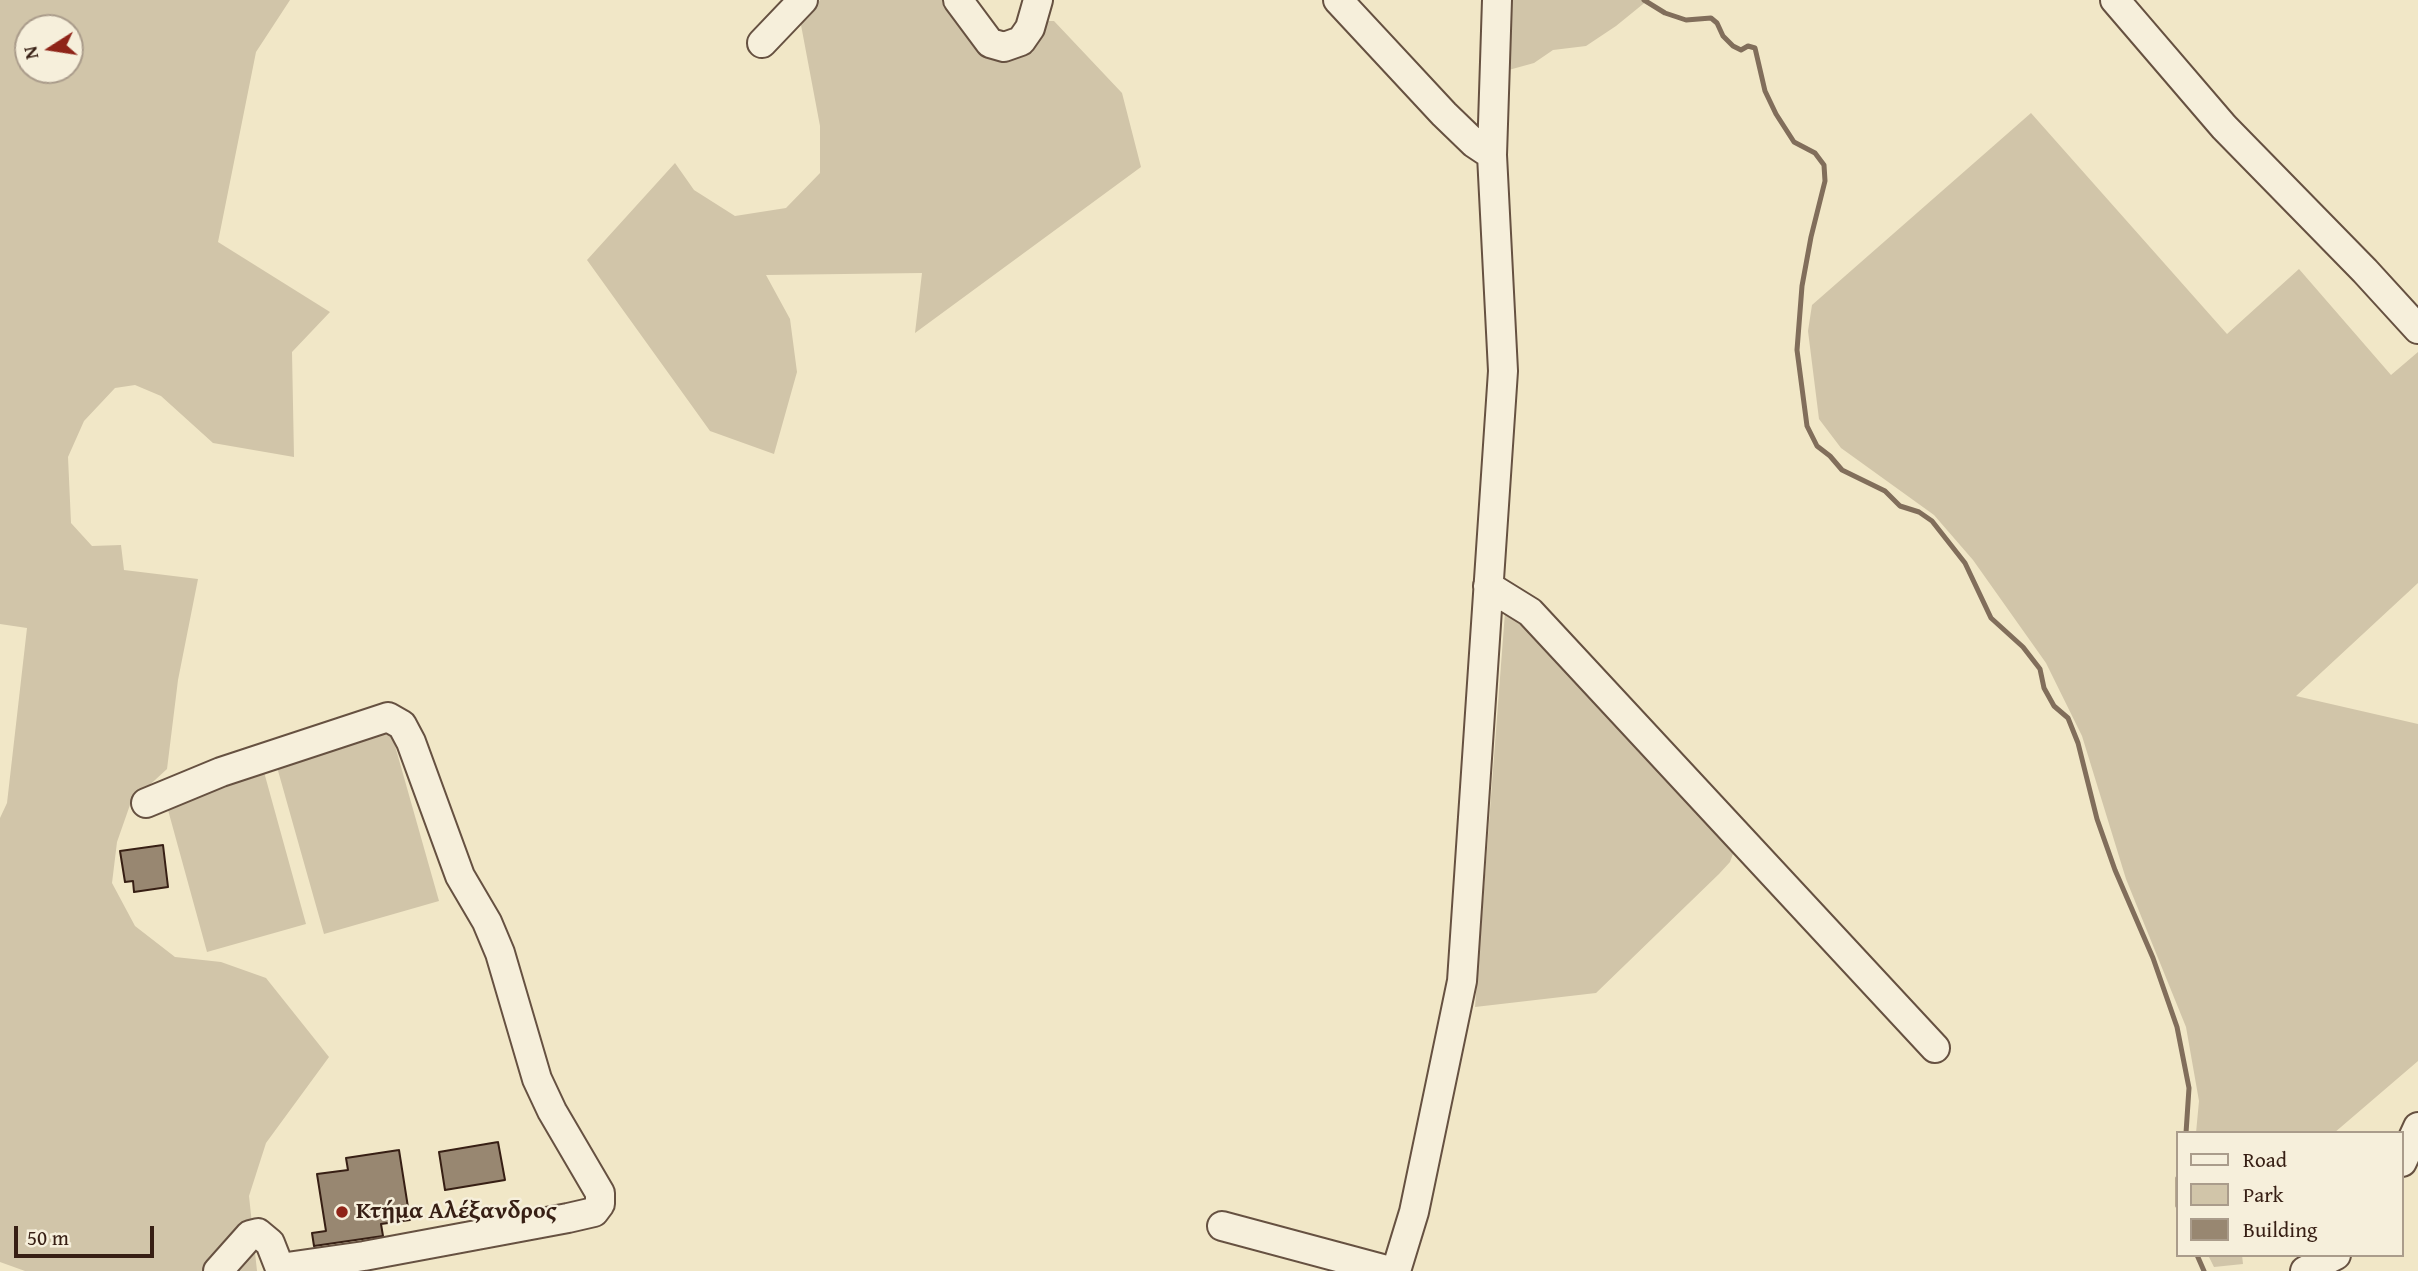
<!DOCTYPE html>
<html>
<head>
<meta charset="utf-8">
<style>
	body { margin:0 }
	#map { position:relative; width:2418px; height:1271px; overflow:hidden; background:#f1e7c7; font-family:"Gentium Book Plus",serif }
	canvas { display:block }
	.legend { position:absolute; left:2176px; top:1131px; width:228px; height:126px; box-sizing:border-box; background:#f6efdb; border:2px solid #aa9c8b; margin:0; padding:9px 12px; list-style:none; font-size:21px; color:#371f14 }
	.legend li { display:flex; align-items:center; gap:14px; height:35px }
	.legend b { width:35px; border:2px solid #aa9c8b }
	.north { position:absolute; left:14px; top:14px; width:70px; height:70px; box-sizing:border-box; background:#f6efdb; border:2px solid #aa9c8b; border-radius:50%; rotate:258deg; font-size:19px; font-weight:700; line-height:28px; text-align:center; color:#371f14 }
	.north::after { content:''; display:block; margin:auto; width:24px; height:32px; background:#8f2418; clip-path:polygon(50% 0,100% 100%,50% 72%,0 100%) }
	.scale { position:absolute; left:14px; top:1226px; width:140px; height:32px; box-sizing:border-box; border:4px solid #371f14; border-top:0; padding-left:9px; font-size:21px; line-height:24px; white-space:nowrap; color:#371f14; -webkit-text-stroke:5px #f6efdb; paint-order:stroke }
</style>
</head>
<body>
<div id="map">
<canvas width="2418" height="1271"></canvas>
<ul class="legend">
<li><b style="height:9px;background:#f6efdb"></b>Road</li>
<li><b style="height:19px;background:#d1c5a9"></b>Park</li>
<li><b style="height:19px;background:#988771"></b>Building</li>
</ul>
<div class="north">N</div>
<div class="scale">50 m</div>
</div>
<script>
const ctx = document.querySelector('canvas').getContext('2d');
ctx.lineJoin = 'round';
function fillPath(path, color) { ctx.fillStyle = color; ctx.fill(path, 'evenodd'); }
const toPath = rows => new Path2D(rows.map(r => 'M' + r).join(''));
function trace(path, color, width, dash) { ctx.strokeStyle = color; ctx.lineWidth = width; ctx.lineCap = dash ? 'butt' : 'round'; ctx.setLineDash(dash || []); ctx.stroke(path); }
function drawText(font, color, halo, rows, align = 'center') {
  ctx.font = font + ' "Gentium Book Plus",serif'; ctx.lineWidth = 5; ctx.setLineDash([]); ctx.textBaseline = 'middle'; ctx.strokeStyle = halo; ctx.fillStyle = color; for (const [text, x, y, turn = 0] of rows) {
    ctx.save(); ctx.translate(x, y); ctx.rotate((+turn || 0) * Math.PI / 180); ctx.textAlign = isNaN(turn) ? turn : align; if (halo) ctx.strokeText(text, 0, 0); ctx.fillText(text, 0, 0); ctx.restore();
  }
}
fillPath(toPath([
	[0,0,290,0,256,52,218,242,330,312,292,352,294,457,213,443,161,396,135,385,115,388,84,421,68,457,71,523,92,546,121,545,124,570,198,579,178,680,167,769,131,802,117,842,112,883,135,926,175,957,221,962,266,978,329,1057,266,1143,249,1196,257,1271,25,1271,0,1262,0,818,7,803,27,628,0,624],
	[28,28,70,28,70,70,28,70],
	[820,0,945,0,982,48,1040,21,1054,21,1122,93,1141,167,915,333,922,273,766,275,790,319,797,372,774,454,710,431,587,260,675,163,694,190,735,216,786,208,820,173,820,126,801,25],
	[1508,0,1648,0,1616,26,1586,46,1553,50,1534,63,1505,71],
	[2031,113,2227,334,2299,269,2391,375,2418,352,2418,583,2296,696,2418,724,2418,1061,2334,1133,2196,1133,2199,1101,2186,1027,2126,879,2082,736,2046,663,1973,560,1934,515,1841,448,1819,419,1808,331,1812,305],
	[1505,612,1520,616,1734,851,1730,862,1719,874,1596,993,1475,1007],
	[390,728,439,901,324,934,275,760],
	[264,772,306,924,207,952,165,799],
	[2208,1255,2242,1255,2243,1264,2214,1267]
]), '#d1c5a9');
trace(toPath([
	[1644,0,1665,13,1686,20,1711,18,1717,23,1723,36,1733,46,1741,50,1748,46,1755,48,1765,91,1776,114,1794,142,1815,153,1824,165,1825,181,1811,237,1802,286,1797,350,1807,426,1817,446,1830,456,1842,470,1885,491,1900,506,1919,512,1932,521,1965,563,1991,618,2023,647,2040,669,2044,688,2054,706,2068,718,2078,743,2097,819,2115,870,2153,958,2177,1027,2189,1088,2186,1133],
	[2178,1178,2178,1206],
	[2197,1255,2204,1271]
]), '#816e5b', 5);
const building = toPath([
	[163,845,168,887,134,892,133,881,125,882,120,851,163,845],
	[498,1142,505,1180,445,1190,439,1152,498,1142],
	[399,1150,410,1220,381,1224,383,1236,314,1246,312,1233,326,1231,317,1174,348,1170,346,1158,399,1150]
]);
fillPath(building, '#988771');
trace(building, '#371f14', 2);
const minor = toPath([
	[958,0,990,43,1004,47,1021,41,1030,28,1038,0],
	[1338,0,1444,114,1474,143,1492,155],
	[2115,0,2224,127,2365,271,2418,329],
	[762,43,803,0],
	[1488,586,1530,612,1935,1048],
	[146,803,221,772,388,717,402,725,411,742,460,876,487,922,500,953,537,1079,552,1111,600,1193,600,1204,594,1212,568,1218,364,1256,280,1268],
	[2402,1162,2418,1127],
	[1222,1226,1390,1271],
	[218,1271,250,1235,258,1233,270,1243,281,1271],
	[1396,1271,1414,1212,1462,981,1503,371,1492,155,1497,0],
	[2305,1271,2336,1255]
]);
trace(minor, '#665141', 32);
trace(minor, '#f6efdb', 28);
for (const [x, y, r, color] of [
	[342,1212,7,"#8f2418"]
]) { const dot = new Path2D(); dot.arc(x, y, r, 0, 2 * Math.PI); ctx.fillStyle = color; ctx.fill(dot); trace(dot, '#f6efdb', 2.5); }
drawText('bold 24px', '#371f14', '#f6efdb', [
	["Κτήμα Αλέξανδρος",356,1212]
], 'left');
</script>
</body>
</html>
